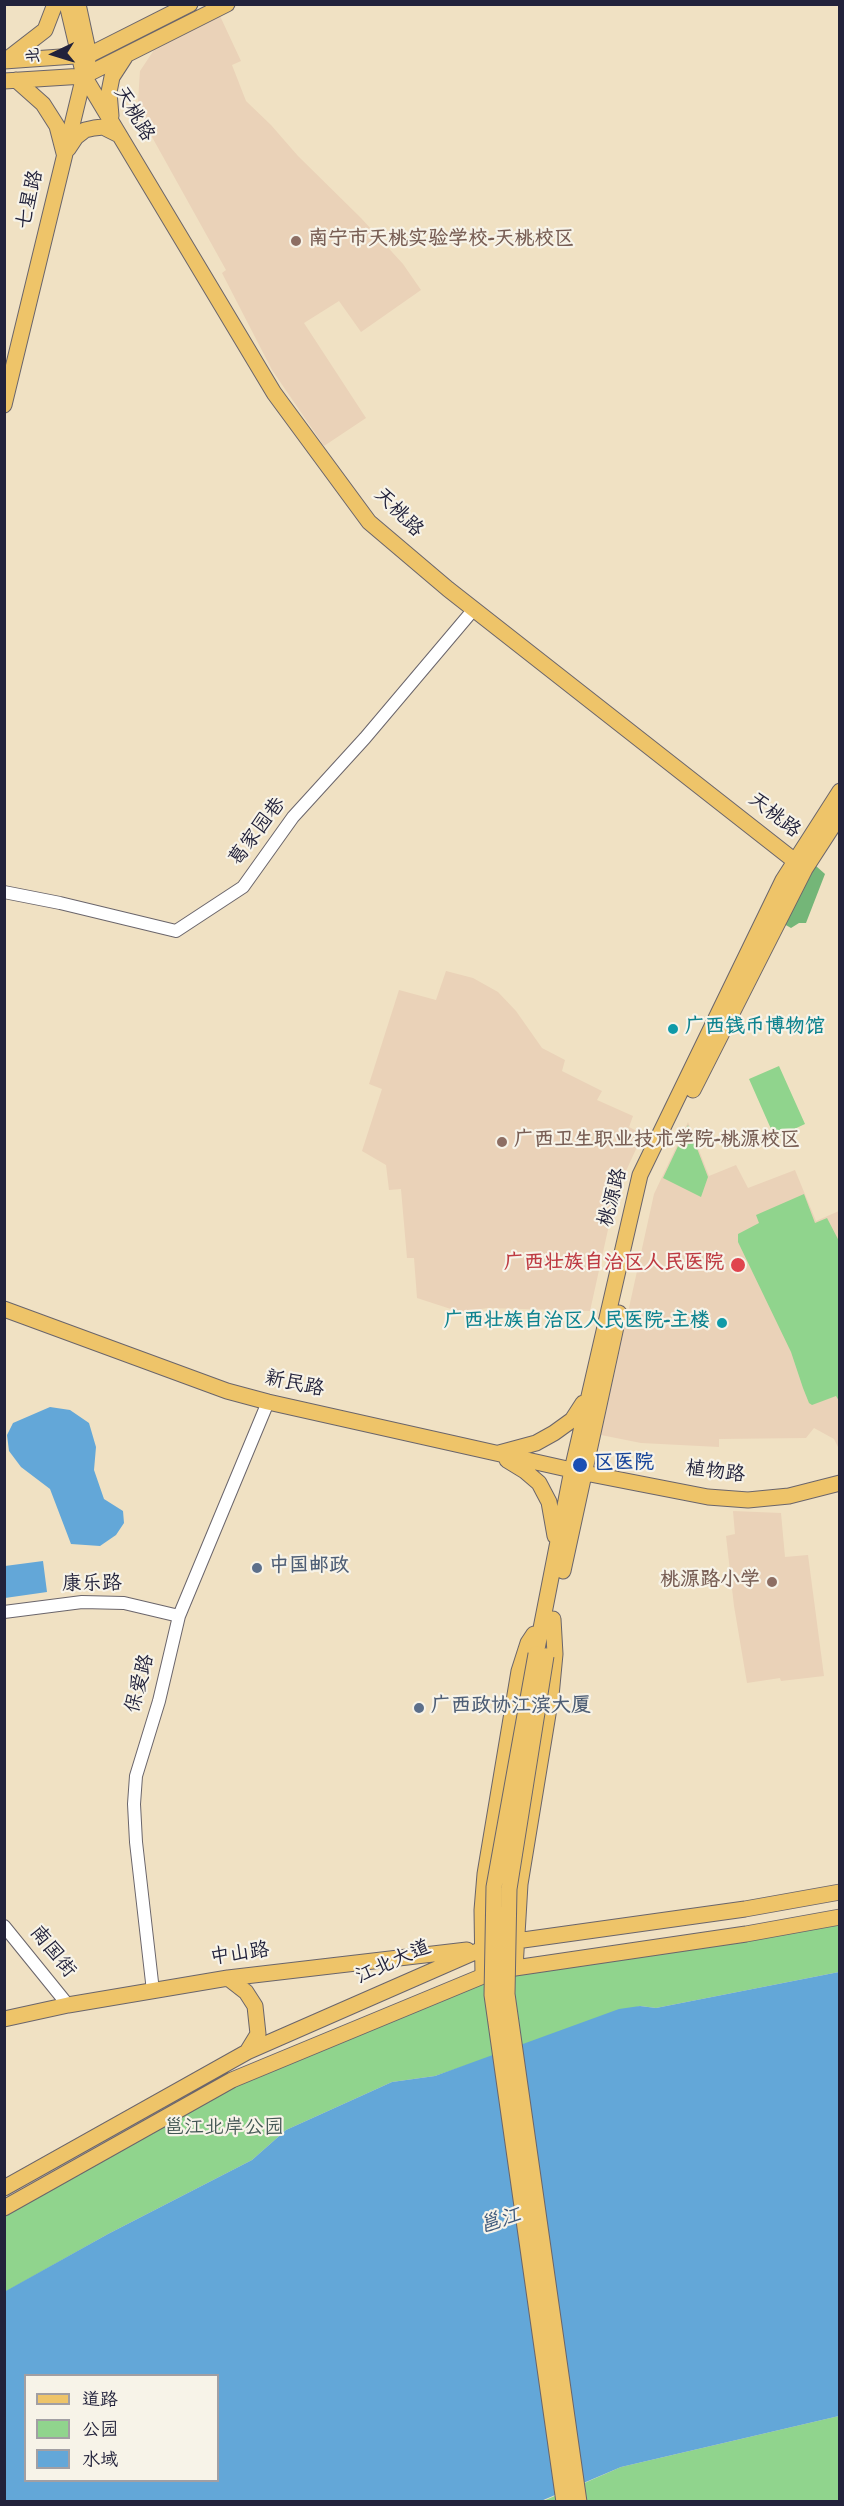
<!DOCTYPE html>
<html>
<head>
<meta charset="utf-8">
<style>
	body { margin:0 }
	#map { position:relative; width:844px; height:2506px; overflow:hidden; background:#f0e1c3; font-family:"Gochi Hand","LXGW WenKai TC",sans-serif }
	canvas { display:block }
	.frame { position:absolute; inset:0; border:6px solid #22223b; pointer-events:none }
	.legend { position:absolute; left:24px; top:2374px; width:195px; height:108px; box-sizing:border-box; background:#f7f3e8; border:2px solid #a29fa3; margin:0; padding:8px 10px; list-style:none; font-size:18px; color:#22223b }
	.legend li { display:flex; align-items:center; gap:12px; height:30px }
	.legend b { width:30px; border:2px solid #a29fa3 }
	.north { position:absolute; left:24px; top:24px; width:60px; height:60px; -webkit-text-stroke:4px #f7f3e8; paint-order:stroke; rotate:266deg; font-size:16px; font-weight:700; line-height:24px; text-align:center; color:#22223b }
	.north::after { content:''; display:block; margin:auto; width:21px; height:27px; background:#22223b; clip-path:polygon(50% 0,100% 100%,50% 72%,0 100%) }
</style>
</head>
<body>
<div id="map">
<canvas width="844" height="2506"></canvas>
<div class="frame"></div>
<ul class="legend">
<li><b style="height:8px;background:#eec469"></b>道路</li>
<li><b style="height:16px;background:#90d48d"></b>公园</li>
<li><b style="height:16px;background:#63a7d8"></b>水域</li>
</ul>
<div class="north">北</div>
</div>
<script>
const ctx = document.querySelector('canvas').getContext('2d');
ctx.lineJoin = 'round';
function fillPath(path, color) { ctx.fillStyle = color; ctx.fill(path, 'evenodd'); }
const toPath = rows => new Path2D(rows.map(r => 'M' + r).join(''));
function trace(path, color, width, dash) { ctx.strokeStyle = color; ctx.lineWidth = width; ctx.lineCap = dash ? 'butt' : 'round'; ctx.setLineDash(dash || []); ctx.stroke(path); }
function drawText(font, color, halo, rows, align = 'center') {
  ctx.font = font + ' "Gochi Hand","LXGW WenKai TC",sans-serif'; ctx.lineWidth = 4.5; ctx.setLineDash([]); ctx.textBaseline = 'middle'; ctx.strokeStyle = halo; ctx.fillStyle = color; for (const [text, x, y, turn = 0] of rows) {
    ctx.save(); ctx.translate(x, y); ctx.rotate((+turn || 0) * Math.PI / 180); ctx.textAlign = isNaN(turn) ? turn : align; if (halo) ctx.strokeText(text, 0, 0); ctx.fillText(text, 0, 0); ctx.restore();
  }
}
fillPath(toPath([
	[220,16,241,61,232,65,246,101,271,125,298,156,361,218,403,264,421,290,361,332,339,301,304,323,366,418,324,446,272,370,222,273,226,270,142,119,138,102,140,71,154,50],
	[446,971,473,978,498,992,516,1011,542,1048,565,1060,562,1071,602,1091,597,1100,633,1116,629,1127,643,1134,620,1184,613,1207,590,1311,488,1308,460,1312,417,1298,414,1258,407,1258,401,1189,389,1190,386,1165,362,1151,382,1089,369,1084,399,990,436,1000],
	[688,1122,709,1176,736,1165,748,1188,795,1170,816,1221,839,1211,839,1449,834,1439,814,1428,806,1438,719,1439,719,1447,641,1443,601,1435,654,1194],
	[733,1511,781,1513,785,1557,808,1555,824,1676,781,1681,780,1678,747,1683,734,1606,726,1536,735,1534]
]), '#ead2b8');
fillPath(toPath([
	[779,1066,805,1124,775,1138,749,1079],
	[688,1125,708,1177,701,1197,663,1178],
	[804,1194,815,1223,827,1218,840,1243,839,1401,836,1396,812,1405,809,1403,803,1388,791,1352,738,1242,738,1234,759,1223,756,1215],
	[839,1917,839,1972,656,2008,640,2006,435,2076,392,2082,286,2130,252,2160,108,2234,5,2292,4,2208,232,2080,483,1976],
	[839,2416,839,2501,541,2502,621,2467]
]), '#90d48d');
fillPath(toPath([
	[816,866,825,874,806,923,799,923,791,928,784,924,805,881]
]), '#74b678');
fillPath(toPath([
	[50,1407,70,1410,89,1423,96,1447,94,1470,104,1499,123,1511,124,1523,116,1535,100,1546,71,1544,50,1489,21,1467,9,1451,7,1435,13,1423],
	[43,1561,47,1592,5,1598,5,1566],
	[839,1972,839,2416,621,2467,541,2501,5,2501,4,2292,108,2234,252,2160,286,2130,392,2082,435,2076,619,2009,640,2006,656,2008],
	[26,2376,218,2376,218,2480,26,2480]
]), '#63a7d8');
const minor = toPath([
	[4,892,60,903,176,931,243,887,293,817,365,738,474,609],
	[4,1612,82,1602,124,1603,179,1616],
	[4,1926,68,2005],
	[153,1991,136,1842,134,1804,136,1776,159,1701,179,1616,268,1402]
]);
const major = toPath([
	[67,4,84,76,274,393,369,522,448,589,805,869],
	[4,61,89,55,190,4],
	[5,61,45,30,55,4],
	[16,80,43,104,57,126,64,153],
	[4,81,84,76,227,4],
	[111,116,109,92,112,77,125,57],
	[68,149,76,137,85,130,94,128,103,127,119,135],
	[4,405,89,55,78,4],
	[693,1090,805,869,840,815],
	[4,1309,227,1391,268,1402,585,1473,708,1497,748,1500,789,1496,840,1483],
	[499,1453,536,1443,554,1433,572,1420,583,1403],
	[507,1460,525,1471,539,1483,549,1502,555,1536],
	[563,1571,619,1313],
	[536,1654,572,1470,640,1175,783,880,840,791],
	[515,1968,520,1884,551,1696,555,1654,553,1619],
	[483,1976,482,1910,485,1874,519,1671,528,1643,534,1634],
	[228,1978,246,1992,255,2006,258,2034,247,2052],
	[4,2019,68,2005,228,1978,467,1950],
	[4,2188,247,2052,482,1949,516,1941,745,1909,840,1892],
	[4,2208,232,2080,483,1976,515,1968,746,1934,840,1917]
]);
trace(minor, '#6a656b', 14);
trace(major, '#6a656b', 17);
trace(minor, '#fff', 12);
trace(major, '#eec469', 15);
const majorBridge = toPath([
	[536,1654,494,1887,492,1995,564,2502],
	[546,1656,509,1889,507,1994,579,2502]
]);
trace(majorBridge, '#6a656b', 17, []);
trace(majorBridge, '#eec469', 15);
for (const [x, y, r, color] of [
	[296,241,6,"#8d6e63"],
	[673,1029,6,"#0f9aa8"],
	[502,1142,6,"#8d6e63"],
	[738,1265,8,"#e0444e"],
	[722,1323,6,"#0f9aa8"],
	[580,1465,8,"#1a4fb4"],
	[257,1568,6,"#5c6f8a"],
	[772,1582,6,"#8d6e63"],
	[419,1708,6,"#5c6f8a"]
]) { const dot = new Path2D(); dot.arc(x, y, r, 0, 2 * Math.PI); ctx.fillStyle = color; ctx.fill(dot); trace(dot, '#f7f3e8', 2); }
drawText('20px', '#22223b', '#f7f3e8', [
	["天桃路",132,115,59],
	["七星路",32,200,-77],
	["天桃路",397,514,45],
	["天桃路",773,817,38],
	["葛家园巷",259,833,-53],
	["桃源路",615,1198,-75],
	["新民路",294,1386,12],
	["植物路",715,1474,7],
	["康乐路",92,1586,-1],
	["保爱路",142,1684,-75],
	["南国街",51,1953,51],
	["中山路",240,1956,-8],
	["江北大道",394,1964,-24]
]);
drawText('bold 20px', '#785e54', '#f7f3e8', [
	["南宁市天桃实验学校-天桃校区",308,241],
	["广西卫生职业技术学院-桃源校区",514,1142],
	["桃源路小学",760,1582,"right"]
], 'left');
drawText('bold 20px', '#0d838f', '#f7f3e8', [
	["广西钱币博物馆",685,1029],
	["广西壮族自治区人民医院-主楼",710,1323,"right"]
], 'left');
drawText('bold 20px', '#be3a42', '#f7f3e8', [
	["广西壮族自治区人民医院",724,1265]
], 'right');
drawText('bold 20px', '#164399', '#f7f3e8', [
	["区医院",594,1465]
], 'left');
drawText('bold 20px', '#4e5e75', '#f7f3e8', [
	["中国邮政",269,1568],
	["广西政协江滨大厦",431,1708]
], 'left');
drawText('20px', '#435754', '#f7f3e8', [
	["邕江北岸公园",224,2130]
]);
drawText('italic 21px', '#3c577a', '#f7f3e8', [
	["邕江",501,2223,-17]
]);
</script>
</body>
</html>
